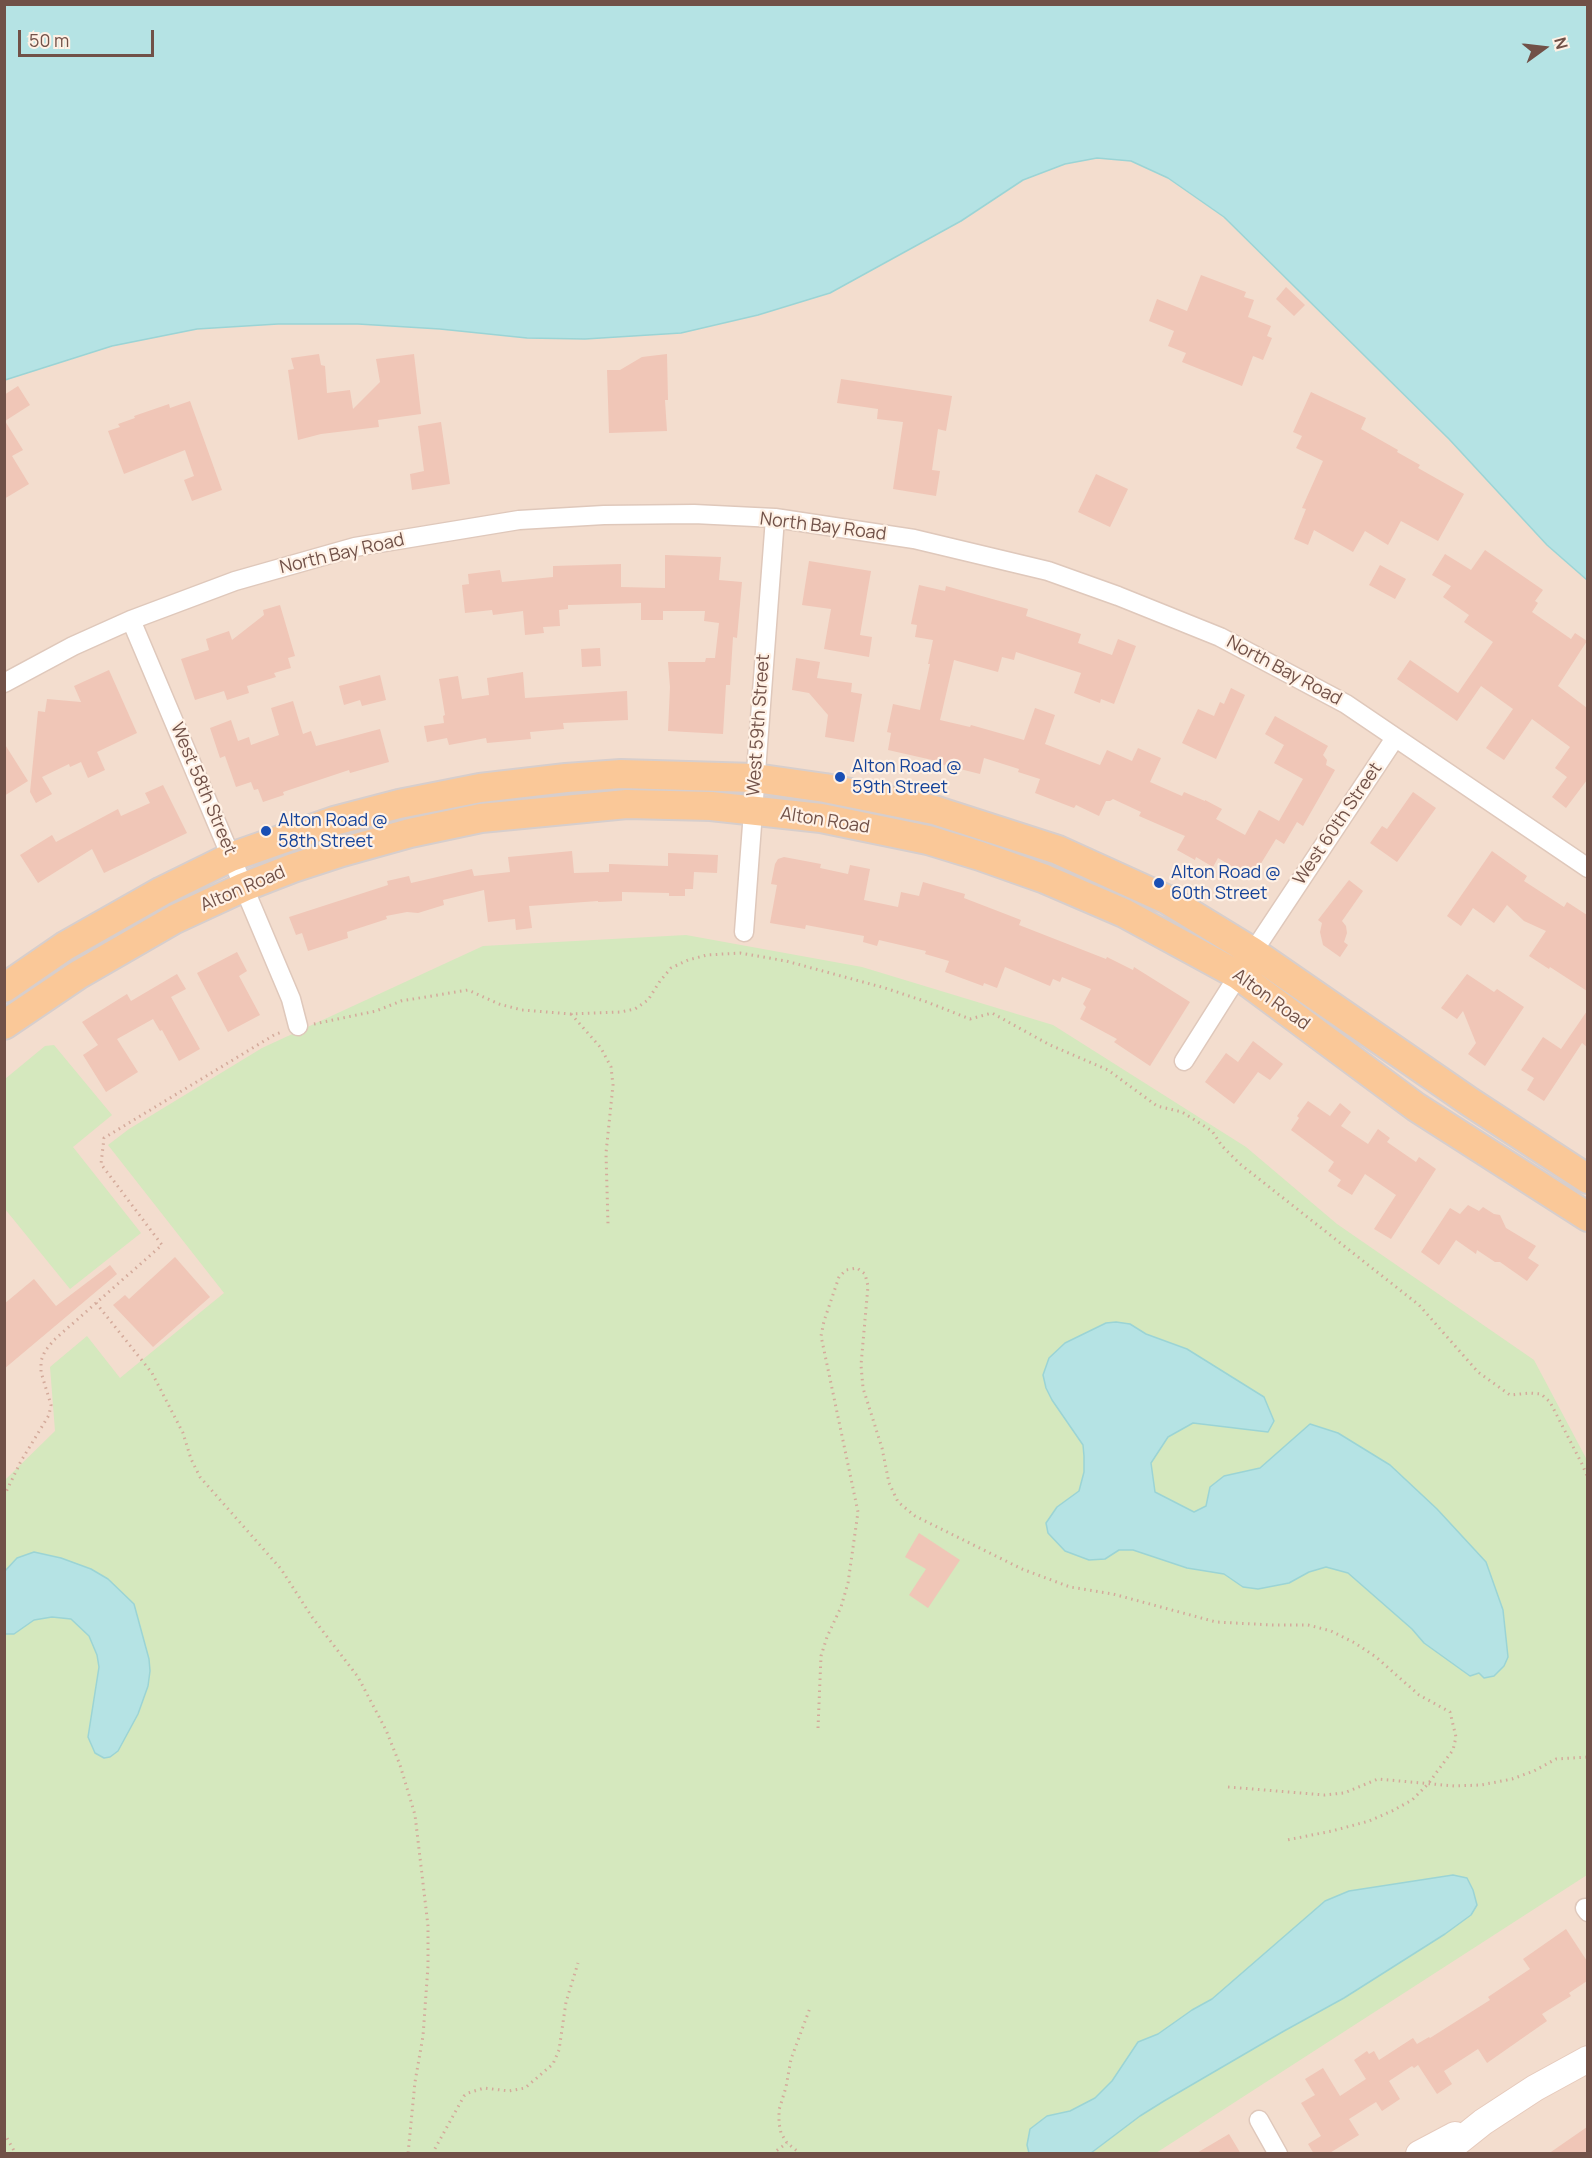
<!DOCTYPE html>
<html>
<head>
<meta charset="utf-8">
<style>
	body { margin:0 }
	#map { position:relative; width:1592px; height:2158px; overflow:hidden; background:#fbecdf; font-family:Manrope,sans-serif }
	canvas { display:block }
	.frame { position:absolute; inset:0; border:6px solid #715148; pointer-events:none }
	.north { position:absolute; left:1514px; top:18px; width:60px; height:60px; -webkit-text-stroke:4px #fff1e5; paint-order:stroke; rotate:75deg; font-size:16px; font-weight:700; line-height:24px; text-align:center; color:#715148 }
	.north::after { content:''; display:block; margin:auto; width:21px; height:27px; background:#715148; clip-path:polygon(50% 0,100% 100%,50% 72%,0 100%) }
	.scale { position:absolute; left:18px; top:30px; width:136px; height:27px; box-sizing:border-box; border:3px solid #715148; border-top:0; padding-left:8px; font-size:18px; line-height:21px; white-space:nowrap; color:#715148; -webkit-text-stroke:4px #fff1e5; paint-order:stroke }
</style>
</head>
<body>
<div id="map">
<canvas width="1592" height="2158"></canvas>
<div class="frame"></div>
<div class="north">N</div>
<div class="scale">50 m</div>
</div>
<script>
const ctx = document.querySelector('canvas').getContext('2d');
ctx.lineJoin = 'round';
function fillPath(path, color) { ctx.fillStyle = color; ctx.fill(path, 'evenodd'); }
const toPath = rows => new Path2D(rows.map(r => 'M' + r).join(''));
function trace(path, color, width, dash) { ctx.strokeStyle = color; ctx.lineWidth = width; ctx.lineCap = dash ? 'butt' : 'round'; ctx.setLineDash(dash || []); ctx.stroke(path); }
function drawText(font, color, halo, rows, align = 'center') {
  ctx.font = font + ' Manrope,sans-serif'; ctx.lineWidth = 4.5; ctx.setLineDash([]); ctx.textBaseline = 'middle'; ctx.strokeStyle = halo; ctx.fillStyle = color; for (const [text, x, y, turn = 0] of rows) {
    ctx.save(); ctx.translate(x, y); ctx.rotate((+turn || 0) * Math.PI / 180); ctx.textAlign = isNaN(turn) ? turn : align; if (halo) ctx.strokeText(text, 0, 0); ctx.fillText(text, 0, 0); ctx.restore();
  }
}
fillPath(toPath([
	[1097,158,1132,161,1168,178,1224,217,1449,439,1547,545,1587,580,1587,2153,5,2154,5,380,112,346,197,329,278,324,358,324,440,329,527,338,585,339,681,333,830,293,961,221,1023,180,1065,164]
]), '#f3ddce');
fillPath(toPath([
	[686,935,862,967,1053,1025,1246,1147,1337,1224,1534,1360,1587,1460,1587,1875,1156,2153,5,2154,5,1480,55,1431,50,1367,87,1336,120,1378,224,1293,108,1145,129,1129,262,1048,483,946],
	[54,1045,112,1115,73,1147,141,1233,70,1289,5,1209,5,1079,45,1046]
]), '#d5e8be');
const water = toPath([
	[5,4,1587,5,1587,580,1547,545,1449,439,1224,217,1168,178,1131,161,1097,158,1065,164,1023,180,961,221,830,293,758,315,681,333,585,339,527,338,440,329,358,324,278,324,197,329,112,346,5,380,5,4],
	[1116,1322,1130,1324,1146,1334,1187,1349,1264,1397,1274,1421,1268,1432,1193,1423,1168,1437,1151,1463,1155,1492,1194,1512,1206,1506,1210,1487,1224,1476,1260,1468,1310,1424,1338,1433,1390,1465,1437,1509,1486,1562,1503,1610,1508,1657,1504,1666,1494,1676,1484,1678,1479,1673,1470,1676,1424,1643,1412,1629,1348,1573,1326,1567,1309,1572,1289,1583,1258,1589,1243,1587,1224,1574,1187,1568,1133,1550,1119,1550,1105,1559,1089,1560,1065,1551,1048,1533,1046,1523,1057,1507,1079,1491,1084,1472,1084,1456,1083,1445,1052,1400,1046,1388,1043,1375,1049,1358,1065,1343,1106,1323,1116,1322],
	[34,1552,61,1558,91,1569,108,1579,134,1604,149,1659,150,1671,148,1686,138,1714,118,1751,110,1757,104,1758,95,1753,88,1737,99,1667,97,1655,89,1636,71,1619,52,1617,34,1620,14,1634,5,1634,5,1571,17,1558,34,1552],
	[1453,1875,1467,1878,1473,1890,1477,1905,1471,1915,1445,1934,1344,1998,1284,2031,1164,2101,1140,2116,1091,2153,1029,2153,1027,2145,1030,2129,1047,2116,1070,2111,1095,2098,1112,2081,1138,2042,1158,2034,1192,2010,1212,1999,1325,1901,1349,1891,1453,1875]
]);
fillPath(water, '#b5e3e4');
trace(water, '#9bd4d5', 1.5);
fillPath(toPath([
	[1201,275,1246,292,1244,297,1254,300,1248,317,1271,326,1267,336,1272,338,1263,360,1253,356,1242,386,1182,362,1186,353,1168,346,1174,331,1149,321,1157,299,1187,311],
	[1286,287,1305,305,1294,316,1276,299],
	[319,354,321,365,325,366,327,393,350,390,353,409,380,382,376,359,414,354,421,414,378,420,379,427,321,434,298,440,288,370,294,369,291,358],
	[667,354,668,400,665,400,667,431,609,433,607,370,620,370,642,357],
	[841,379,952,396,946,431,938,429,932,470,940,471,936,496,893,489,903,422,877,419,878,409,837,403],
	[18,386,30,405,5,421,23,450,12,456,29,484,4,499,4,395],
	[1311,392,1366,418,1361,429,1398,450,1397,452,1420,465,1418,468,1464,494,1438,541,1401,521,1388,545,1365,531,1353,552,1314,530,1308,545,1294,539,1306,509,1302,508,1323,461,1296,448,1302,436,1293,432],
	[190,401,222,490,192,501,184,480,194,476,185,450,124,474,108,431,120,427,118,424,135,418,134,416,169,404,170,408],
	[441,422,450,484,412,490,410,474,424,471,418,426],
	[1096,474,1128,489,1110,527,1078,512],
	[1485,550,1543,590,1535,601,1538,603,1532,612,1571,639,1575,633,1587,641,1558,686,1587,708,1587,780,1566,808,1552,797,1567,777,1555,768,1570,747,1532,719,1504,760,1486,748,1513,709,1481,686,1457,721,1397,679,1410,660,1458,693,1493,642,1464,622,1469,615,1443,597,1451,586,1432,575,1445,554,1471,570],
	[665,555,721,557,719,580,742,582,737,638,733,637,730,685,726,685,723,734,668,731,670,687,668,662,705,662,706,658,715,658,719,623,704,621,705,611,663,611,663,620,641,620,641,603,568,605,568,609,559,610,560,626,543,627,544,633,525,635,523,611,493,615,492,610,465,613,462,585,469,584,468,574,500,570,502,582,553,577,553,566,621,564,621,587,665,588],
	[809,561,871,571,860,635,872,637,869,657,824,649,831,609,802,605],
	[1380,565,1406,579,1395,599,1369,585],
	[919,585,945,591,946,586,1028,609,1026,616,1081,634,1078,643,1112,655,1118,639,1136,646,1114,704,1101,699,1100,703,1074,693,1081,673,1016,652,1014,660,1002,657,998,672,954,660,940,720,970,727,971,725,1024,740,1035,708,1055,715,1045,744,1100,765,1107,750,1132,761,1138,748,1161,758,1150,782,1182,796,1184,792,1205,801,1205,800,1222,809,1216,819,1245,835,1259,810,1279,821,1303,779,1274,763,1284,745,1265,734,1275,716,1328,746,1323,755,1327,760,1326,765,1335,770,1303,826,1297,822,1284,844,1276,839,1252,878,1218,858,1213,867,1196,857,1195,860,1177,850,1185,836,1139,816,1141,812,1113,799,1110,801,1106,801,1099,816,1076,805,1074,808,1035,793,1040,779,1018,772,1019,769,984,758,980,774,940,764,941,762,888,750,891,733,887,732,893,704,920,710,930,664,928,664,933,640,915,637,917,625,911,624],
	[280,605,295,656,288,658,291,668,274,673,276,677,247,686,249,693,227,700,224,691,195,700,181,659,209,650,206,639,229,631,232,640,264,615,263,610],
	[600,648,601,666,582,667,581,649],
	[796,658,820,662,817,678,852,683,851,692,862,694,854,742,825,737,828,715,809,693,792,690],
	[109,670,137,733,97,752,105,770,88,778,81,762,70,767,69,764,42,777,52,794,36,803,30,792,38,711,45,712,47,699,81,702,74,686],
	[523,672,525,698,627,691,628,720,563,723,564,729,530,732,531,739,487,743,486,738,449,745,447,738,427,742,424,726,444,723,443,716,445,715,439,679,458,676,462,699,489,695,487,678],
	[380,675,386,700,362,706,360,700,344,705,339,686],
	[1231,688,1245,695,1216,759,1182,743,1198,709,1214,716,1220,702,1224,704],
	[293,701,303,734,311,731,316,746,380,729,389,762,350,773,349,770,283,792,284,795,263,802,258,789,254,790,251,782,236,787,225,756,220,758,210,728,231,720,238,741,249,737,251,745,279,735,271,708],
	[4,743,28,781,4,796],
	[163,785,187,833,104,873,92,849,38,883,20,855,52,835,56,842,118,809,121,816,150,803,145,793],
	[1413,792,1436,808,1397,862,1370,843,1382,826,1387,829],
	[572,851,574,873,609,872,609,864,668,866,668,853,718,855,717,873,694,872,693,889,685,889,685,896,669,896,669,893,622,892,622,901,598,902,598,901,529,906,532,928,516,930,515,919,488,922,484,890,443,900,444,905,418,913,407,912,386,916,387,919,347,932,348,938,308,951,302,933,296,935,289,917,388,885,387,881,409,876,411,883,472,869,474,876,510,872,508,857],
	[1492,851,1527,876,1524,881,1564,907,1567,902,1587,915,1587,991,1550,967,1549,969,1529,956,1546,931,1524,921,1507,905,1494,923,1473,908,1461,926,1447,916],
	[784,857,821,864,820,868,848,874,850,865,870,869,864,900,898,907,901,892,919,896,923,882,965,894,964,898,1021,920,1019,925,1106,959,1107,957,1133,970,1134,967,1190,1002,1150,1066,1114,1042,1117,1039,1080,1019,1086,1007,1083,1004,1091,989,1062,977,1060,982,1053,979,1050,986,1005,967,997,988,984,983,983,986,945,972,949,961,925,954,926,951,879,940,877,946,863,942,864,936,806,925,805,929,770,923,777,885,771,884,775,864,778,859],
	[1349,880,1363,891,1342,921,1346,926,1347,933,1344,942,1348,945,1340,957,1323,945,1320,932,1322,923,1318,920],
	[237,952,247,971,239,976,260,1015,228,1032,197,973],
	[177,974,186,989,171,997,200,1049,179,1061,162,1030,160,1031,153,1019,117,1039,138,1072,106,1092,83,1055,98,1045,82,1022,127,994,131,1001],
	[1467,974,1494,992,1497,989,1524,1007,1485,1066,1468,1054,1476,1043,1463,1011,1457,1019,1441,1008],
	[1587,1011,1587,1047,1582,1043,1544,1101,1527,1090,1534,1078,1521,1070,1543,1037,1561,1049],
	[1253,1041,1283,1064,1270,1080,1258,1072,1234,1104,1205,1082,1226,1053,1238,1062],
	[1308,1101,1330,1116,1340,1103,1351,1112,1341,1126,1368,1144,1378,1129,1390,1138,1387,1142,1416,1162,1419,1157,1436,1169,1391,1239,1374,1229,1396,1195,1365,1174,1352,1195,1337,1186,1341,1180,1328,1171,1334,1162,1291,1130,1299,1118,1297,1116],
	[1468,1205,1479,1211,1483,1207,1494,1214,1500,1215,1506,1228,1536,1246,1528,1258,1539,1265,1527,1281,1500,1262,1495,1262,1477,1250,1476,1254,1456,1240,1439,1265,1421,1252,1450,1208,1460,1214],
	[175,1257,210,1297,153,1347,113,1305,125,1295,129,1299],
	[110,1265,117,1274,4,1369,4,1304,34,1279,56,1306],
	[919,1533,960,1560,928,1608,909,1595,926,1569,905,1557],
	[1566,1929,1587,1961,1587,1981,1569,1993,1571,1996,1542,2014,1547,2021,1487,2063,1478,2049,1444,2071,1452,2084,1437,2094,1418,2065,1414,2068,1412,2066,1389,2081,1400,2099,1382,2111,1376,2102,1349,2119,1359,2135,1328,2154,1314,2154,1308,2144,1321,2136,1301,2103,1315,2095,1305,2079,1323,2068,1340,2096,1366,2079,1354,2060,1367,2051,1369,2054,1374,2051,1379,2060,1413,2038,1417,2044,1429,2037,1430,2038,1490,2000,1488,1997,1530,1969,1523,1959],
	[1587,2127,1587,2154,1548,2154],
	[1229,2134,1241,2154,1195,2154]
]), '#f0c6b7');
const street = toPath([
	[131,620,291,999,298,1026],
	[4,683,73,646,131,620,235,581,355,547,519,520,604,515,694,514,775,518,914,539,1048,571,1118,596,1220,637,1346,704,1588,868],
	[744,932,775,518],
	[1184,1061,1253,952,1395,738],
	[1585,1908,1588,1912],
	[1259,2120,1278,2154]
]);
const secondary = toPath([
	[1419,2154,1455,2135],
	[1443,2154,1483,2122,1535,2088,1588,2059]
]);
const primary = toPath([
	[4,988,65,946,162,891,231,857,334,821,399,804,480,788,566,778,621,774,755,778,825,788,934,810,1058,850,1168,900,1253,952,1470,1102,1588,1179],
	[4,1025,78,975,175,919,244,887,293,868,342,852,410,833,481,818,627,804,711,806,821,818,928,840,980,856,1045,879,1124,913,1238,975,1416,1107,1588,1217]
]);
trace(street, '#dfc8bb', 21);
trace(secondary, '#e6cabc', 28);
trace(primary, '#d7cecc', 32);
trace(toPath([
	[571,1014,601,1048,611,1067,613,1085,606,1153,608,1224],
	[314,1024,376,1011,401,1001,468,990,499,1004,522,1010,571,1014,621,1012,635,1009,648,1000,660,981,671,968,688,960,707,955,740,953,786,961,885,988,927,1002,970,1019,992,1013,1050,1045,1108,1070,1157,1106,1182,1112,1212,1131,1222,1146,1240,1164,1419,1305,1478,1372,1510,1395,1530,1393,1541,1394,1550,1402,1582,1464,1588,1478],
	[96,1303,152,1373,183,1433,191,1459,200,1477,281,1569,312,1617,358,1677,386,1730,400,1765,415,1815,428,1926,428,1966,423,2036,415,2082,408,2154],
	[4,1496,21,1461,49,1415,51,1405,41,1372,41,1361,45,1351,54,1340,162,1245,101,1164,104,1138,274,1035,282,1032],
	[818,1728,821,1656,827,1637,841,1607,848,1583,858,1512,821,1336,824,1321,839,1277,846,1270,857,1268,865,1274,868,1286,861,1365,863,1388,882,1448,889,1483,898,1502,915,1516,1022,1569,1070,1587,1113,1594,1216,1622,1272,1625,1308,1625,1331,1631,1355,1643,1376,1657,1419,1695,1450,1712,1456,1737,1453,1750,1428,1784,1412,1800,1392,1811,1369,1821,1332,1831,1287,1840],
	[1228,1787,1324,1795,1344,1793,1378,1779,1454,1786,1481,1785,1512,1779,1534,1771,1556,1759,1588,1757],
	[4,2133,16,2154],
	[432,2154,464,2096,468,2093,484,2088,509,2091,525,2088,553,2064,559,2050,566,2002,578,1963],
	[772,2154,787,2143],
	[801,2154,787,2143,781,2133,779,2123,779,2110,786,2087,791,2059,810,2008]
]), '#d4aa9b', 3, [1.5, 4.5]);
trace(street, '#fff', 18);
trace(secondary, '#fff', 26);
trace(primary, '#fac898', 28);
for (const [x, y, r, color] of [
	[840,777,6,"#1a4fb4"],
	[266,831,6,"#1a4fb4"],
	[1159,883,6,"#1a4fb4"]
]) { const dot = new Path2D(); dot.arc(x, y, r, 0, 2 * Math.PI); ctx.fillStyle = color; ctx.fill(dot); trace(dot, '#fff1e5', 2); }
drawText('18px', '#715148', '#fff1e5', [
	["North Bay Road",823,527,7],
	["North Bay Road",342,554,-13],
	["North Bay Road",1284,671,28],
	["West 59th Street",759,725,-86],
	["West 58th Street",203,789,67],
	["Alton Road",825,821,9],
	["West 60th Street",1338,824,-56],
	["Alton Road",243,889,-23],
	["Alton Road",1271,1000,36]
]);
drawText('18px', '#164399', '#fff1e5', [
	["Alton Road @",852,767],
	["59th Street",852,788],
	["Alton Road @",278,821],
	["58th Street",278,842],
	["Alton Road @",1171,873],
	["60th Street",1171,894]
], 'left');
</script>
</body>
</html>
